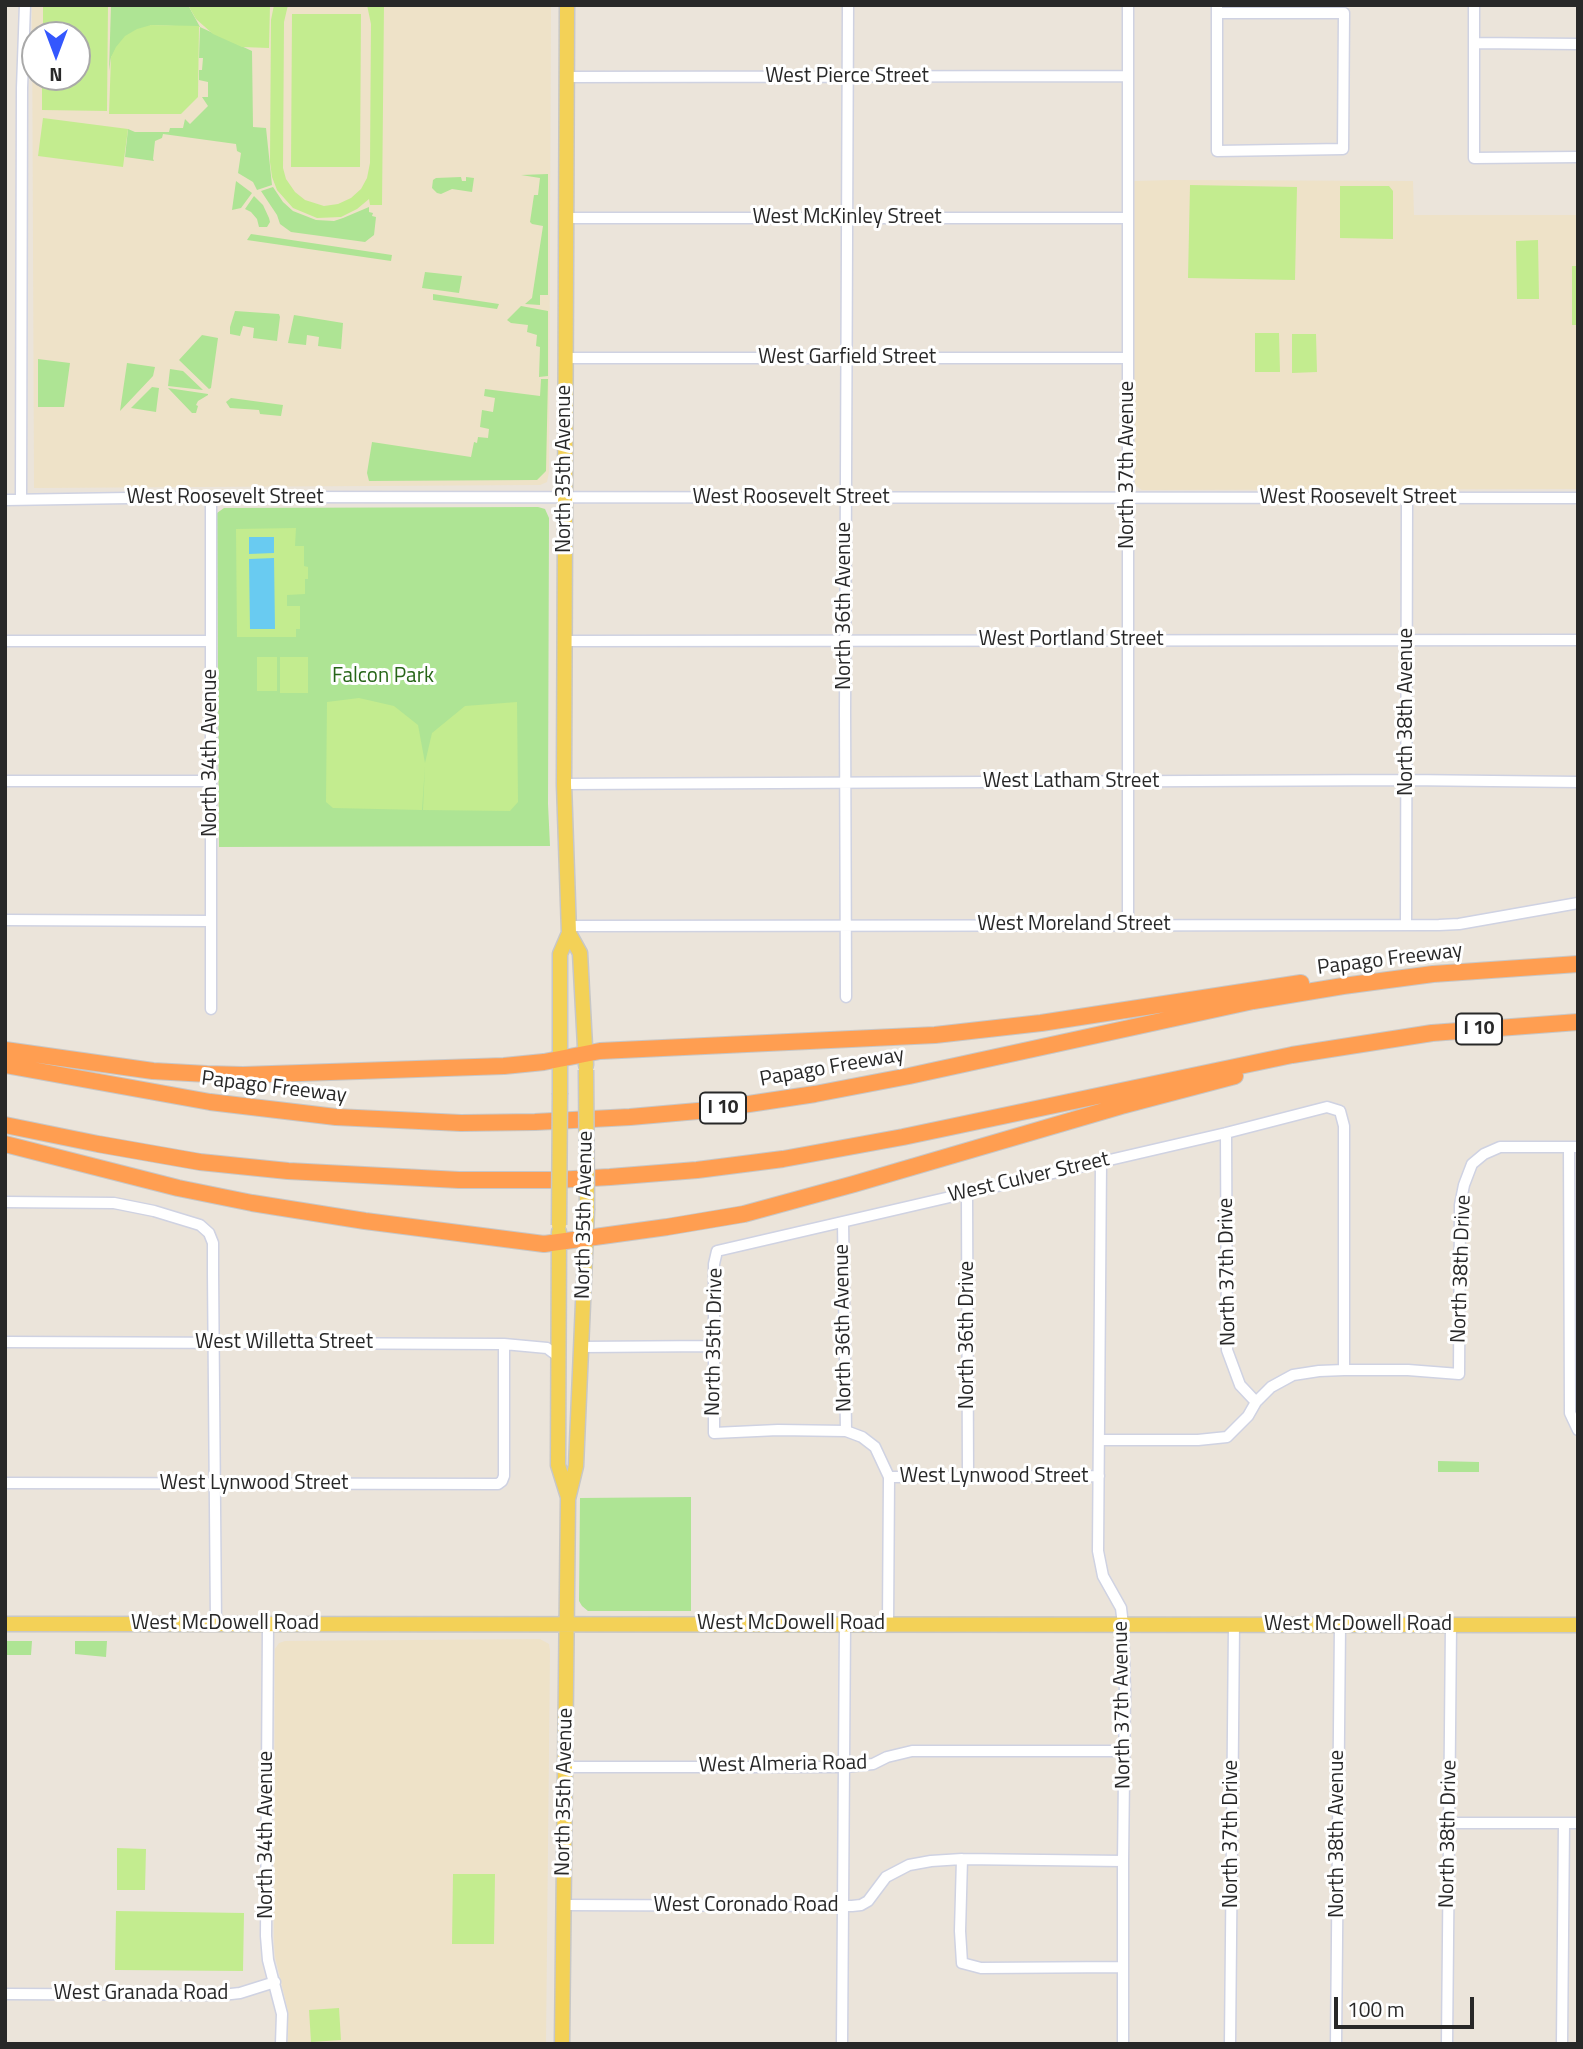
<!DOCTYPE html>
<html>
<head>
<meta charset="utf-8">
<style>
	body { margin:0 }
	#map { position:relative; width:1583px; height:2049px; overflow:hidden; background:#ebe4da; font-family:"Titillium Web",sans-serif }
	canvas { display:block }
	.frame { position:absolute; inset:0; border:7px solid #282828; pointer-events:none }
	.north { position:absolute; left:21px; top:21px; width:70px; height:70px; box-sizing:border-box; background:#fff; border:2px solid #a9a9a9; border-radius:50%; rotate:180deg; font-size:19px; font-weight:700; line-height:28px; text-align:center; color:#282828 }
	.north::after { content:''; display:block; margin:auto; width:24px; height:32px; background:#3457fe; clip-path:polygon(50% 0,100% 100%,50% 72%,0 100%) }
	.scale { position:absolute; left:1334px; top:1997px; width:140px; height:32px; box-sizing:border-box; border:4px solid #282828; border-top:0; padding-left:9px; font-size:21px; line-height:24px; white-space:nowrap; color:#282828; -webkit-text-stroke:5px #fff; paint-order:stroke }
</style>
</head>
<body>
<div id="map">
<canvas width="1583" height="2049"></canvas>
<div class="frame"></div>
<div class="north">N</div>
<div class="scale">100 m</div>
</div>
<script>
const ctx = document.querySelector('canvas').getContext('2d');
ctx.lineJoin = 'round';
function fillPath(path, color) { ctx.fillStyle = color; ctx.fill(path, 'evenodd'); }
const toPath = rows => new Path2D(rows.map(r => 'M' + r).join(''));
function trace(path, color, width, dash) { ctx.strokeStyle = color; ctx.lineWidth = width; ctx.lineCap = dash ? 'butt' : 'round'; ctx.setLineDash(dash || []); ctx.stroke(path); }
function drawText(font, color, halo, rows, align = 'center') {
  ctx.font = font + ' "Titillium Web",sans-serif'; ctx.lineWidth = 6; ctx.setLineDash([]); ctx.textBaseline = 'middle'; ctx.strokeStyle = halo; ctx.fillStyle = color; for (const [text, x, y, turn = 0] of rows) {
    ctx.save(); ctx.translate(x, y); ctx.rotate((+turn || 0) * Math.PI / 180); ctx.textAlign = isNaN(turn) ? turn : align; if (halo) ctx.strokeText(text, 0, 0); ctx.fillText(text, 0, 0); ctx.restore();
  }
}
fillPath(toPath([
	[32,5,551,5,549,472,547,482,540,485,34,488],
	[35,35,77,35,77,77,35,77],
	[1172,180,1413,181,1414,215,1578,215,1578,489,1142,490,1136,486,1133,478,1134,181],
	[540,1639,549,1644,550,1651,546,2044,288,2044,288,2011,275,1956,274,1941,275,1649,279,1643,285,1641]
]), '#eee2c8');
fillPath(toPath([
	[111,5,188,5,200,27,252,51,253,127,266,128,272,185,257,190,253,182,238,173,241,153,237,151,236,144,163,134,162,138,155,141,153,159,154,161,125,157,128,129,135,132,169,132,170,128,183,128,185,119,190,124,208,106,202,97,208,97,208,82,199,80,199,70,202,70,203,58,199,58,200,27,151,25,111,57,109,71],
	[548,174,548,295,540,295,540,305,525,304,532,298,543,226,532,224,530,222,534,195,538,195,540,178,521,175],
	[461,177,462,181,466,181,466,177,474,178,472,192,452,189,441,194,437,193,432,188,433,180,436,178],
	[236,181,252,193,241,208,232,210],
	[273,187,283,202,293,211,316,220,334,221,343,218,369,207,369,212,373,213,372,216,376,217,374,235,365,242,291,232,280,224,277,215,261,191],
	[254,196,263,205,269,218,270,222,267,227,259,227,257,219,251,212,245,209],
	[251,234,392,255,391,261,247,240],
	[425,272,462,276,459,293,422,288],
	[433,294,499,304,497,309,433,300],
	[521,306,548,311,548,376,539,377,540,347,536,346,537,335,527,332,528,325,511,323,507,320],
	[235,311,279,314,280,317,277,341,253,338,254,328,243,326,240,336,230,334,230,327],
	[294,315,343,323,341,349,318,346,319,337,307,335,306,345,288,343],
	[202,335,218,338,211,388,209,389,179,360],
	[38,359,70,363,64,407,38,407],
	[127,363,155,367,153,376,120,411],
	[170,369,183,371,203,390,168,386],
	[541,379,548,379,546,471,537,480,369,481,367,473,372,442,471,457,474,442,477,443,478,437,488,438,489,429,480,427,482,410,493,412,495,398,484,396,485,389,540,396],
	[152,387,159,388,156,412,131,408],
	[168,388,208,394,208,395,198,401,196,405,198,406,196,413,192,413],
	[231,398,283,405,281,416,260,414,259,410,230,408,226,402],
	[538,507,545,509,549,518,548,804,550,846,219,847,217,513,224,508],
	[1438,1461,1479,1462,1479,1472,1438,1472],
	[691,1497,691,1611,588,1611,582,1606,579,1601,580,1498],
	[5,1641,32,1641,31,1655,5,1655],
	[75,1641,107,1641,106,1657,75,1654]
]), '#aee494');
fillPath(toPath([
	[43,5,108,5,107,111,42,110,42,77,77,77,77,35,43,35],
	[188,5,270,5,269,48,242,47,213,34,196,19],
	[274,5,288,5,284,22,283,168,286,179,295,192,305,200,324,206,338,204,351,198,361,189,367,178,370,163,371,24,367,5,384,5,382,205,370,205,369,199,357,209,341,217,317,218,293,208,277,190,272,177,270,162,271,20],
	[292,14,361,14,360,167,291,167],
	[151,25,199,26,198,97,181,114,109,114,111,57,116,47,125,36,137,29],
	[43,118,128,129,123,167,38,156],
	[1190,185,1297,187,1295,280,1188,278],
	[1340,186,1389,186,1393,191,1393,239,1340,238],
	[1538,240,1539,299,1517,299,1516,241],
	[1572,266,1578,266,1578,325,1572,325],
	[1255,333,1279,333,1280,372,1255,372],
	[1292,334,1316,334,1317,372,1292,373],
	[296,528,295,546,304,546,304,566,308,567,308,579,305,579,305,594,287,595,287,606,300,606,300,629,296,629,296,637,237,637,236,529],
	[257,657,277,657,277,691,257,691],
	[280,657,308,657,308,693,280,693],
	[359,698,394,706,418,725,425,763,432,733,465,706,517,702,518,802,510,811,423,810,425,766,422,810,333,808,326,802,327,702],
	[117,1848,146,1849,145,1890,117,1890],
	[453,1874,495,1874,494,1944,452,1944],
	[116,1911,244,1913,243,1971,115,1970],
	[339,2008,341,2040,311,2042,309,2010]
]), '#c3ec8f');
fillPath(toPath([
	[249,537,274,537,274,553,249,554],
	[274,558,275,629,250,629,249,559]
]), '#69cbf1');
const minor = toPath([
	[1128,5,1128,924],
	[1474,5,1474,158,1578,157],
	[1217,13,1344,13,1343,149,1217,151,1217,5],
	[1474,43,1578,44],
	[566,77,1128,76],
	[566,218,1128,218],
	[565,358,1128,358],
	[211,497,211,1009],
	[21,499,22,88,25,5],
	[5,500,191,497,1578,498],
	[5,641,211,641],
	[565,641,1578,640],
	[5,781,211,781],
	[564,784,1406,780,1578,782],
	[5,920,211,921],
	[1406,925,1407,499],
	[569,926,1439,925,1459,924,1578,903],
	[846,997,845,711,848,5],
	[1226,1133,1227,1350,1240,1385,1256,1402],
	[1569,1147,1570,1413,1578,1430],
	[1101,1162,1098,1551,1103,1576,1121,1608,1123,1625,1125,1692,1123,1861,1123,2044],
	[967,1193,968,1478],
	[5,1202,114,1203,154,1211,200,1225,209,1233,213,1243,213,1273,216,1624],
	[843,1222,846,1431],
	[5,1342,504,1344,547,1348,559,1357],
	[582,1347,714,1346],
	[1100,1440,1198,1440,1227,1437,1248,1416,1256,1402,1271,1387,1293,1375,1319,1371,1344,1370,1408,1370,1459,1374,1460,1205,1464,1185,1472,1164,1484,1154,1500,1147,1578,1147],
	[889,1477,1099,1476],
	[5,1483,498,1484,502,1481,504,1476,504,1344],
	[268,1624,266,1936,268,1960,282,2014,281,2044],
	[888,1624,889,1477,875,1447,862,1437,846,1431,778,1430,714,1433,714,1264,717,1251,1226,1133,1327,1107,1340,1111,1344,1126,1344,1370],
	[565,1767,845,1767,873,1764,887,1757,912,1751,1125,1751],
	[1448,1823,1578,1823],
	[962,1859,960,1931,962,1963,981,1968,1123,1967],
	[563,1905,852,1906,861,1905,868,1901,886,1877,909,1865,931,1861,962,1859,1123,1861],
	[5,1994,222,1995,240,1993,275,1982],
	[842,2044,845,1624],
	[1230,2044,1234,1625],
	[1336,2044,1340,1625],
	[1447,2044,1451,1625],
	[1562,2044,1564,1823]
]);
const major = toPath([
	[569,933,580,953,586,1065],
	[560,1093,560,954,569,933,564,784,567,5],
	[559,1232,558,1465,568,1497],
	[5,1624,1578,1625],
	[562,2044,568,1499,576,1466,587,1210]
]);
const highway = toPath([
	[5,1050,153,1071,207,1074,243,1075,504,1066,544,1062,600,1051,935,1035,1041,1023,1301,983],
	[5,1065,210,1102,336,1117,461,1123,535,1122,630,1117,709,1110,815,1094,909,1076,1253,1001,1343,986,1433,974,1578,964],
	[5,1125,98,1144,200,1162,288,1171,459,1180,556,1180,610,1177,697,1170,783,1159,903,1137,1292,1055,1432,1033,1578,1022],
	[5,1144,178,1188,252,1203,365,1221,544,1244,667,1227,744,1214,854,1184,1121,1106,1235,1076]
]);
trace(minor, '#cfd2e2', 13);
trace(major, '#c7c7c7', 17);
trace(highway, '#c7c7c7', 18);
trace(minor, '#fff', 10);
trace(major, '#f3d157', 14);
trace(highway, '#ff9e51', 16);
const majorBridge = toPath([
	[586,1070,587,1210],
	[559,1225,560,1093]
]);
trace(majorBridge, '#c7c7c7', 17, []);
trace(majorBridge, '#f3d157', 14);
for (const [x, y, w] of [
	[1479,1029,46],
	[723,1108,46]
]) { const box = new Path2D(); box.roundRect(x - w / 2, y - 15.5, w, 31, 5); ctx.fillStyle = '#fff'; ctx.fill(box); trace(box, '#282828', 2); }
drawText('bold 19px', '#282828', null, [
	["I 10",1479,1029],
	["I 10",723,1108]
]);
drawText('21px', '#282828', '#fff', [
	["West Pierce Street",847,77],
	["West McKinley Street",847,218],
	["West Garfield Street",847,358],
	["North 37th Avenue",1128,465,-90],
	["North 35th Avenue",565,469,-90],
	["West Roosevelt Street",225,498],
	["West Roosevelt Street",791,498],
	["West Roosevelt Street",1358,498],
	["North 36th Avenue",845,606,-90],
	["West Portland Street",1071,640],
	["North 38th Avenue",1407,712,-90],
	["North 34th Avenue",211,753,-90],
	["West Latham Street",1071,782],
	["West Moreland Street",1074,925],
	["Papago Freeway",1390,960,-7],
	["Papago Freeway",832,1068,-10],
	["Papago Freeway",274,1088,7],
	["West Culver Street",1029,1178,-13],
	["North 35th Avenue",585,1215,-89],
	["North 38th Drive",1462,1269,-88],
	["North 37th Drive",1228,1272,-91],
	["North 36th Avenue",844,1328,-91],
	["North 36th Drive",968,1335,-90],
	["North 35th Drive",715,1342,-89],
	["West Willetta Street",284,1343],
	["West Lynwood Street",994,1477],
	["West Lynwood Street",254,1484],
	["West McDowell Road",225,1624],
	["West McDowell Road",791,1624],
	["West McDowell Road",1358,1625],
	["North 37th Avenue",1123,1705,-91],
	["West Almeria Road",783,1765,-1],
	["North 35th Avenue",565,1792,-89],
	["North 37th Drive",1232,1834,-90],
	["North 38th Avenue",1338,1834,-90],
	["North 38th Drive",1449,1834,-89],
	["North 34th Avenue",267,1835,-90],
	["West Coronado Road",746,1906],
	["West Granada Road",141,1994]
]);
drawText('21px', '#276618', '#fff', [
	["Falcon Park",383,677]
]);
</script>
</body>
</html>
